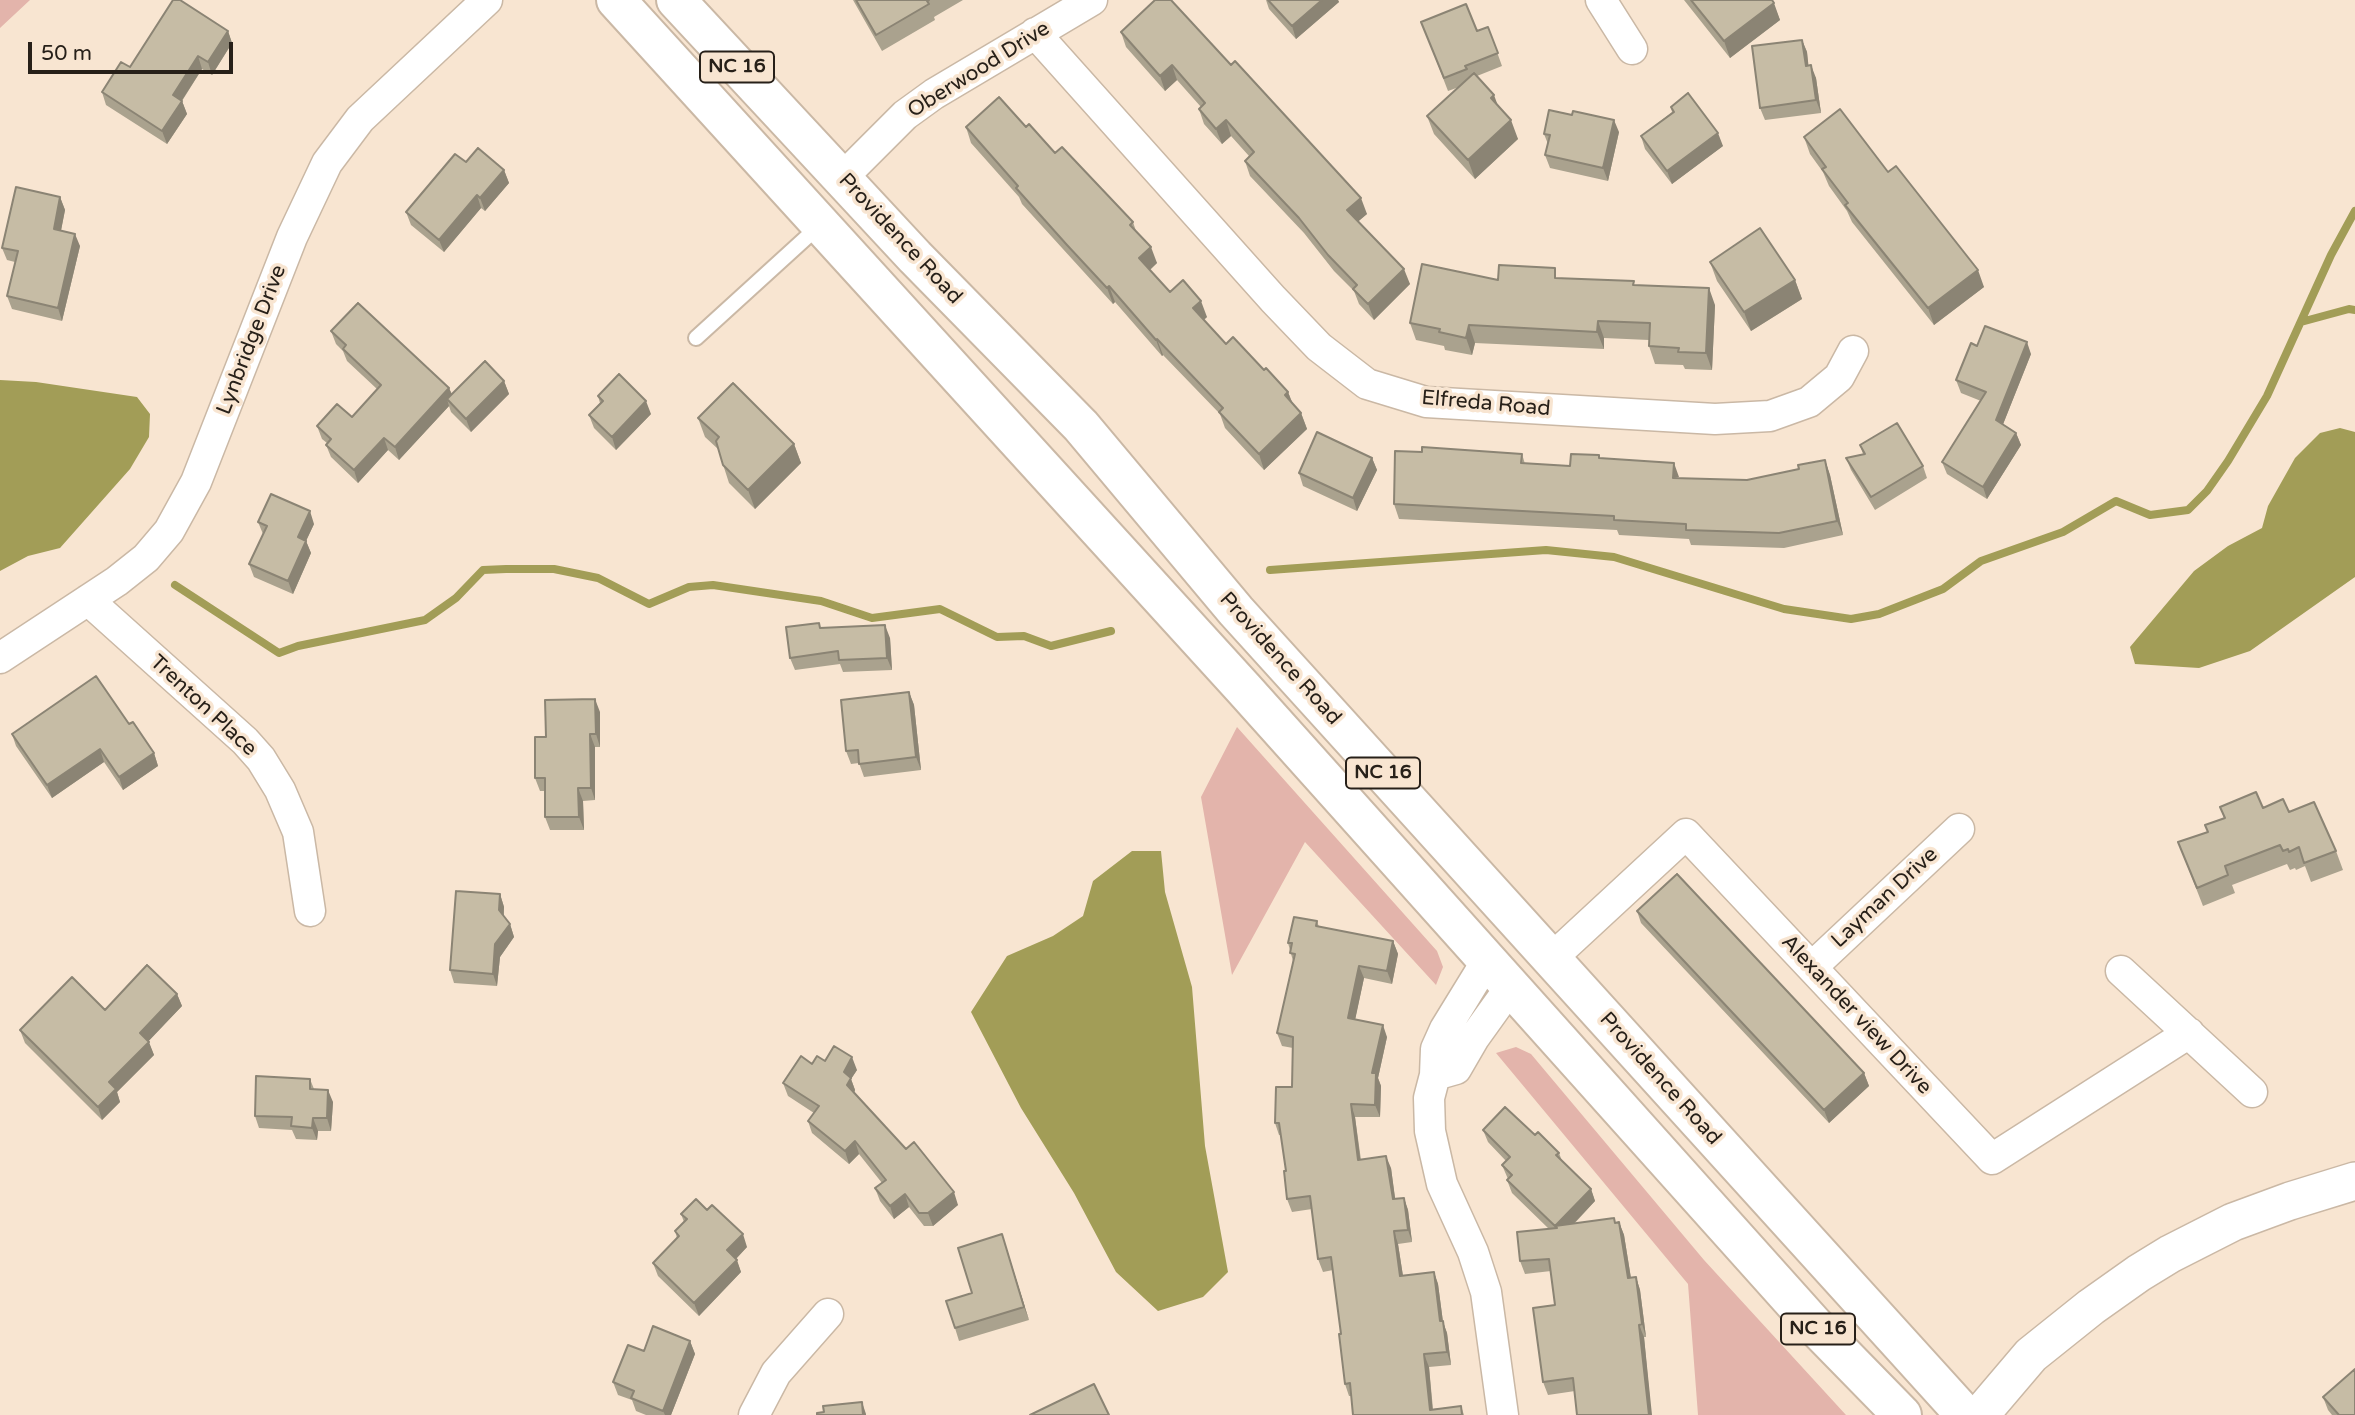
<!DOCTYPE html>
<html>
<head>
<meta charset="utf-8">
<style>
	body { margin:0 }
	#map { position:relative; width:2355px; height:1415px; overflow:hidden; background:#f8e5d1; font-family:"Varela Round",sans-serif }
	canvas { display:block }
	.scale { position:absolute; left:28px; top:42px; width:205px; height:32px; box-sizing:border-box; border:4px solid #272019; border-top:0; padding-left:9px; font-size:21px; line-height:24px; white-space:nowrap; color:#272019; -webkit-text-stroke:5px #f8e5d1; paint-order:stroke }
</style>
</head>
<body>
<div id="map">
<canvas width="2355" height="1415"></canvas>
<div class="scale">50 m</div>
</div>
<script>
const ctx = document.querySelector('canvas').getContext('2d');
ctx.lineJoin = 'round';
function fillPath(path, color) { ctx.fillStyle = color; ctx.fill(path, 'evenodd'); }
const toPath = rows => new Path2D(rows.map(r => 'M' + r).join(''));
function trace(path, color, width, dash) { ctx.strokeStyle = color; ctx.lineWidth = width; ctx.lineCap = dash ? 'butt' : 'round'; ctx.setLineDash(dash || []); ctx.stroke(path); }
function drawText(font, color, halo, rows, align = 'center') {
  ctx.font = font + ' "Varela Round",sans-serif'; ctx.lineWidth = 7; ctx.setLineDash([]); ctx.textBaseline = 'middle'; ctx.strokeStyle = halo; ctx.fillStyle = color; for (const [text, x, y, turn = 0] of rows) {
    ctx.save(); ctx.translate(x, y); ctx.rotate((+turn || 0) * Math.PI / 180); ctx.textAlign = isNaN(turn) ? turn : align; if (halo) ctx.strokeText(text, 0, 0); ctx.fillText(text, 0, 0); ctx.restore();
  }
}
fillPath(toPath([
	[0,0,30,0,0,28],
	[1237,727,1437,951,1443,967,1436,985,1305,842,1232,975,1201,797],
	[1516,1047,1531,1054,1704,1260,1846,1415,1698,1415,1688,1284,1496,1053]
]), '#e3b4ab');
fillPath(toPath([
	[0,380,36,382,137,397,150,414,149,437,130,469,60,548,28,556,0,571],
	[2340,428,2355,432,2355,577,2250,651,2199,668,2135,664,2130,647,2194,571,2228,546,2262,528,2268,506,2295,458,2320,433],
	[1132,851,1161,851,1165,892,1192,987,1205,1146,1228,1272,1203,1297,1158,1311,1116,1272,1074,1193,1021,1108,971,1012,1007,956,1053,936,1083,916,1093,881]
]), '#a29d57');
trace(toPath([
	[2301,322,2349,309,2355,310],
	[1270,570,1546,550,1614,557,1784,609,1851,619,1879,614,1943,589,1981,561,2063,532,2116,501,2150,515,2188,510,2207,491,2228,461,2267,396,2331,255,2355,211],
	[175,585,279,653,298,646,425,620,456,598,483,570,506,569,554,569,598,578,649,604,689,587,713,585,821,601,872,618,940,609,997,637,1024,636,1051,646,1111,631]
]), '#a29d57', 8);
const service = toPath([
	[696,338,819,226]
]);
const minor = toPath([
	[1601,0,1632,49],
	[1035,33,1273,299,1319,347,1367,384,1426,402,1715,419,1770,416,1809,402,1839,377,1853,351],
	[842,178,905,115,934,94,1092,0],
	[88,600,245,741,261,759,280,790,298,832,310,911],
	[0,658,117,581,146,558,169,531,196,482,292,237,327,163,360,119,487,0],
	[1552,958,1686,834,1992,1159,2189,1033],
	[1488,959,1445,1029,1436,1049,1435,1075,1456,1069,1474,1038,1512,985],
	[1812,967,1959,829],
	[2121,971,2252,1092],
	[1435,1075,1429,1098,1430,1131,1442,1184,1473,1252,1486,1292,1503,1415],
	[754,1415,776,1373,828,1314]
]);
const tertiary = toPath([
	[1980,1415,2031,1355,2091,1307,2139,1273,2170,1254,2233,1222,2290,1201,2355,1181]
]);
const primary = toPath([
	[616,0,1244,689,1814,1325,1902,1415],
	[676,0,915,257,1081,426,1236,611,1965,1415]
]);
trace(service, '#cab8a5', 18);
trace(minor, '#cab8a5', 33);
trace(tertiary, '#cab8a5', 40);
trace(primary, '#cab8a5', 42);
trace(service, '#fff', 14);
trace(minor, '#fff', 30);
trace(tertiary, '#fff', 37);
trace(primary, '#fff', 38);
fillPath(toPath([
	[853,0,963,0,934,17,935,20,882,51],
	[1155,0,1367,214,1358,221,1410,284,1374,320,1359,304,1354,291,1334,271,1304,233,1250,176,1245,161,1249,156,1231,136,1222,144,1204,124,1199,109,1201,107,1177,80,1165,91,1126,47,1121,32],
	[1266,0,1338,0,1339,2,1296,39,1269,9],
	[1684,0,1772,0,1780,20,1730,58],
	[1488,27,1502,66,1477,76,1499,107,1518,139,1475,179,1434,134,1427,116,1459,87,1448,91,1426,34,1477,31],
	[228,31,232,43,212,75,202,69,182,101,187,114,167,144,106,105,102,92,130,67],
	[1802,40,1807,52,1808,66,1816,78,1821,113,1765,120,1760,108],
	[1671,107,1723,146,1672,184,1645,149,1641,136,1672,112],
	[966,127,1026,127,1133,222,1136,231,1157,263,1150,270,1170,292,1207,317,1204,320,1226,344,1264,370,1288,392,1293,404,1301,413,1307,429,1264,470,1225,428,1220,414,1163,355,1162,356,1115,302,1113,304,1022,204,1019,197,971,143],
	[1619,132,1608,181,1550,168,1545,155,1548,144,1544,134],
	[1804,137,1888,172,1984,287,1934,325,1852,222,1847,211,1829,186,1823,172,1810,154],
	[466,162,504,170,509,183,485,211,481,208,444,252,411,225,406,212],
	[60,197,65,210,61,230,80,246,62,321,12,309,7,296,15,262,7,260,2,248],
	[1710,262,1795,280,1802,299,1751,331,1717,281],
	[1559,278,1635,285,1715,305,1712,370,1685,369,1683,365,1655,364,1649,346,1649,340,1604,338,1604,349,1475,343,1472,355,1445,350,1444,346,1416,340,1410,323,1498,280],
	[331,331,449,388,452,394,504,381,509,394,471,432,451,412,449,406,399,460,388,450,358,483,331,457,326,445,327,443,322,439,317,426,352,417,377,389,347,361,343,351,336,344],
	[1977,346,2031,354,2003,424,2016,433,2021,445,1987,499,1947,474,1942,462,1981,401,1961,393,1956,380],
	[598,396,651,414,616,450,594,428,589,415,600,403],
	[698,418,794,444,801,463,755,509,729,483,718,449,705,437],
	[1860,445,1923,466,1927,478,1875,510,1851,470,1846,458,1863,454],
	[1422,452,1522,454,1525,464,1570,466,1600,458,1679,478,1747,480,1799,469,1825,460,1830,475,1843,535,1784,548,1691,545,1689,539,1619,535,1617,530,1399,519,1394,504],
	[1372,458,1377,470,1357,511,1303,486,1299,473],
	[258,522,314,524,306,541,311,553,293,594,254,577,249,564,263,534],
	[821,628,890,638,892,670,843,672,840,664,795,670,790,658],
	[909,692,914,705,921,770,864,777,859,763,851,764,846,751],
	[600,712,600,747,595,747,595,800,583,801,584,830,550,830,545,817,545,791,540,791,535,778,546,737],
	[129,724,154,753,158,766,123,790,104,762,52,798,16,746,12,734],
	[2220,807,2263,808,2289,812,2336,851,2343,870,2311,882,2305,866,2296,870,2295,868,2290,870,2287,864,2232,885,2235,893,2203,906,2178,842,2208,832,2224,818],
	[500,894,504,907,504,917,510,924,514,937,500,957,497,986,454,983,450,970],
	[1637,911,1864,1073,1869,1086,1829,1123,1641,923],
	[1317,921,1319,927,1393,941,1398,954,1392,984,1364,978,1355,1019,1387,1037,1378,1078,1381,1086,1380,1117,1355,1117,1361,1160,1391,1168,1395,1199,1404,1198,1408,1210,1412,1242,1398,1244,1403,1276,1434,1272,1438,1284,1443,1322,1447,1333,1451,1365,1429,1367,1433,1409,1461,1406,1464,1415,1353,1415,1351,1396,1349,1396,1345,1384,1341,1334,1333,1270,1323,1272,1318,1259,1312,1209,1292,1212,1287,1199,1286,1171,1281,1135,1279,1135,1275,1123,1292,1087,1293,1048,1282,1046,1277,1033,1293,961,1288,943],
	[177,994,182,1006,148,1041,154,1055,117,1092,120,1102,102,1120,25,1043,20,1030],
	[825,1061,857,1070,851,1079,855,1090,854,1093,958,1205,933,1226,924,1226,909,1207,894,1219,880,1201,875,1188,882,1183,859,1154,849,1164,812,1133,808,1121,814,1113,788,1096,783,1083,812,1064],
	[310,1079,314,1089,333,1102,331,1131,318,1131,317,1140,296,1139,292,1130,259,1128,255,1116],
	[1483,1130,1535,1135,1559,1153,1562,1161,1591,1189,1595,1201,1574,1224,1619,1222,1624,1235,1631,1278,1636,1277,1640,1290,1646,1337,1644,1337,1650,1401,1575,1391,1548,1395,1543,1382,1555,1305,1551,1271,1525,1274,1520,1261,1549,1229,1512,1193,1507,1180,1508,1179,1502,1165,1506,1161,1488,1142],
	[681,1214,747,1247,736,1259,741,1272,699,1316,658,1276,653,1263,677,1238,675,1231,684,1222],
	[1006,1247,1029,1320,959,1341,955,1328,972,1293],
	[690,1341,695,1354,671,1415,646,1415,636,1411,632,1400,618,1395,613,1382,644,1351],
	[2323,1397,2355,1415,2332,1415,2328,1410]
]), '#aaa28e');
fillPath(toPath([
	[1322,0,1338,0,1339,2,1296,39,1292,26],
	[1774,3,1780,20,1730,58,1724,41],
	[228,31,232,43,212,75,208,62],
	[1802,40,1807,52,1810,79,1806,66],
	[198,56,202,69,177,108,173,95],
	[1172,65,1177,80,1165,91,1160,76],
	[1811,65,1816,78,1821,113,1816,100],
	[1494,95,1501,114,1491,98],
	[182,101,187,114,167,144,162,131],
	[1226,120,1231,136,1222,144,1216,129],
	[1511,120,1518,139,1475,179,1468,160],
	[1614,120,1619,132,1608,181,1603,168],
	[1718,133,1723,146,1672,184,1667,171],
	[504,170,509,183,485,211,480,198],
	[477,195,481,208,444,252,439,240],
	[60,197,65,210,59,241,54,229],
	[1361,198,1367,214,1353,226,1347,210],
	[75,234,80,246,62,321,58,308],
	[1151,247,1157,263,1145,274,1139,258],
	[1404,269,1410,284,1374,320,1368,304],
	[1978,270,1984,287,1934,325,1928,308],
	[1795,280,1802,299,1751,331,1744,312],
	[1109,286,1115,302,1113,304,1107,288],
	[1709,288,1715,305,1712,370,1706,353],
	[1201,301,1207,317,1198,324,1193,308],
	[1598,321,1604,338,1604,349,1597,332],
	[1469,325,1475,343,1472,355,1466,338],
	[1157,339,1163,355,1162,356,1156,340],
	[2027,342,2031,354,2000,432,1996,420],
	[504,381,509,394,471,432,466,419],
	[449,388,454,400,447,399,449,406,399,460,395,447],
	[1288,392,1294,408,1285,395],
	[646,401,651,414,616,450,612,437],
	[1301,413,1307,429,1264,470,1259,454],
	[2016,433,2021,445,1987,499,1983,487],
	[384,438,388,450,358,483,354,470],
	[794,444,801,463,755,509,748,490],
	[1372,458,1377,470,1357,511,1353,498],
	[1825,460,1830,475,1843,535,1837,521],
	[1674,463,1679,477,1673,478],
	[310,511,314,524,306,541,311,553,293,594,288,581,298,537],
	[885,625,890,638,892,670,887,658],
	[909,692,914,705,921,770,916,757],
	[595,699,600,712,600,747,596,734],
	[590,734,595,747,595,800,591,788],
	[100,749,104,762,52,798,47,785],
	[154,753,158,766,123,790,119,777],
	[578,788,583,801,584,830,579,817],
	[500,894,504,907,503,923,499,910],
	[510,924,514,937,500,957,497,986,493,974,495,944],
	[1393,941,1398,954,1392,984,1387,971],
	[1359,966,1364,978,1353,1030,1348,1018],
	[177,994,182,1006,145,1045,140,1033],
	[1383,1025,1387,1037,1378,1078,1381,1086,1380,1117,1375,1105,1372,1073],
	[149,1042,154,1055,117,1092,120,1102,102,1120,98,1107,109,1082],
	[852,1057,857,1070,851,1079,855,1090,852,1098,844,1072],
	[1864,1073,1869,1086,1829,1123,1824,1110],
	[328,1090,333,1102,331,1131,327,1118],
	[1351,1104,1355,1117,1362,1173,1358,1160],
	[313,1118,318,1131,317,1140,312,1128],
	[855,1141,859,1154,849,1164,845,1151],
	[1386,1156,1391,1168,1397,1212,1393,1199],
	[1591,1189,1595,1201,1560,1238,1557,1228,1555,1226],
	[954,1192,958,1205,933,1226,928,1213],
	[905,1194,909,1207,894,1219,890,1206],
	[1404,1198,1408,1210,1412,1242,1408,1230],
	[1619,1222,1624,1235,1633,1291,1628,1278],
	[1394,1231,1398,1244,1405,1289,1400,1276],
	[743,1234,747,1247,732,1263,727,1250],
	[1002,1234,1006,1247,1029,1320,1024,1307],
	[737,1260,741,1272,699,1316,694,1303],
	[1434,1272,1438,1284,1443,1322,1447,1333,1451,1365,1447,1352,1440,1321],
	[1636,1277,1640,1290,1646,1337,1642,1324],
	[1639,1325,1644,1337,1652,1415,1649,1415],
	[690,1341,695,1354,671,1415,665,1415,663,1411],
	[1424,1354,1429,1367,1433,1415,1430,1410],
	[862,1402,866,1414,866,1415,863,1415]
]), '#8b8474');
const building = toPath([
	[173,0,180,0,228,31,208,62,198,56,173,95,182,101,162,131,102,92,121,62,130,67,173,0],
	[856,0,929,0,927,1,929,4,876,35,856,0],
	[1155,0,1171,0,1231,65,1235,61,1361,198,1347,210,1404,269,1368,304,1353,289,1357,285,1328,255,1299,218,1245,161,1254,152,1226,120,1216,129,1199,109,1205,103,1172,65,1160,76,1121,32,1155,0],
	[1268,0,1322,0,1292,26,1268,0],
	[1691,0,1772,0,1774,3,1724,41,1691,0],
	[1466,4,1477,31,1488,27,1498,53,1465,66,1467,69,1444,78,1421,22,1466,4],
	[1802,40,1806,66,1811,65,1816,100,1760,108,1752,46,1802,40],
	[1474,73,1494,95,1491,98,1511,120,1468,160,1427,116,1474,73],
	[1688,93,1718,133,1667,171,1641,136,1674,112,1671,107,1688,93],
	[999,97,1026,127,1029,124,1055,153,1062,147,1133,222,1130,225,1151,247,1139,258,1170,292,1183,280,1201,301,1193,308,1226,344,1233,337,1264,370,1266,368,1288,392,1285,395,1301,413,1259,454,1219,412,1223,408,1157,339,1156,340,1109,286,1107,288,1067,245,1016,188,1018,186,966,127,999,97],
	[1840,109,1888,172,1896,166,1978,270,1928,308,1845,205,1848,203,1822,169,1826,167,1804,137,1840,109],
	[1549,110,1572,115,1573,111,1614,120,1603,168,1545,155,1550,135,1544,134,1549,110],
	[478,148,504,170,480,198,477,195,439,240,406,212,455,154,466,162,478,148],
	[16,187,60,197,54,229,75,234,58,308,7,296,18,251,2,248,16,187],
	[1760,228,1795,280,1744,312,1710,262,1760,228],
	[1422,264,1498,280,1499,265,1555,268,1555,278,1634,281,1633,285,1709,288,1706,353,1678,352,1679,348,1649,346,1650,323,1598,321,1597,332,1469,325,1466,338,1439,332,1440,329,1410,323,1422,264],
	[358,303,449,388,395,447,384,438,354,470,326,445,331,439,317,426,337,404,352,417,381,385,343,349,346,345,331,331,358,303],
	[1985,326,2027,342,1996,420,2016,433,1983,487,1942,462,1986,392,1956,380,1971,343,1977,346,1985,326],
	[485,361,504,381,466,419,447,399,485,361],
	[619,374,646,401,612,437,589,415,603,401,598,396,619,374],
	[733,383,794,444,748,490,723,465,716,441,719,437,698,418,733,383],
	[1897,423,1923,466,1871,497,1846,458,1865,454,1860,445,1897,423],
	[1317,432,1372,458,1353,498,1299,473,1317,432],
	[1422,447,1522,454,1521,463,1570,466,1571,454,1599,455,1599,458,1674,463,1673,478,1747,480,1799,469,1798,465,1825,460,1837,521,1779,533,1686,530,1686,524,1614,520,1614,516,1394,504,1395,451,1422,452,1422,447],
	[271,494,310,511,298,537,306,541,288,581,249,564,267,526,258,522,271,494],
	[819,623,820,628,885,625,887,658,839,660,838,651,790,658,786,627,819,623],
	[96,676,129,724,133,722,154,753,119,777,100,749,47,785,12,734,96,676],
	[909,692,916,757,859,764,858,750,846,751,841,700,909,692],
	[595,699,596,734,590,734,591,788,578,788,579,817,545,817,545,778,535,778,535,737,546,737,545,700,595,699],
	[2256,792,2263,808,2283,799,2289,812,2314,802,2336,851,2304,863,2299,847,2289,852,2288,849,2283,851,2280,845,2225,866,2228,875,2197,888,2178,842,2208,832,2205,825,2225,818,2220,807,2256,792],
	[1677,874,1864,1073,1824,1110,1637,911,1677,874],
	[456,891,500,894,499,910,510,924,495,944,493,974,450,970,456,891],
	[1294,917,1317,921,1316,926,1393,941,1387,971,1359,966,1348,1018,1383,1025,1372,1073,1376,1073,1375,1105,1351,1104,1358,1160,1386,1156,1393,1199,1404,1198,1408,1230,1394,1231,1400,1276,1434,1272,1440,1321,1443,1321,1447,1352,1424,1354,1430,1410,1461,1406,1462,1415,1353,1415,1350,1383,1345,1384,1339,1334,1341,1334,1331,1257,1318,1259,1310,1196,1287,1199,1284,1171,1286,1171,1279,1123,1275,1123,1276,1087,1292,1087,1293,1037,1277,1033,1295,954,1290,953,1292,943,1288,943,1294,917],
	[147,965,177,994,140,1033,149,1042,109,1082,116,1089,98,1107,20,1030,72,977,105,1010,147,965],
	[834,1046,852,1057,844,1072,851,1078,847,1085,906,1149,914,1142,954,1192,928,1213,919,1213,905,1194,890,1206,875,1188,886,1180,855,1141,845,1151,808,1121,819,1106,783,1083,801,1056,812,1064,817,1056,825,1061,834,1046],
	[256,1076,310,1079,310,1089,328,1090,327,1118,313,1118,312,1128,291,1126,292,1117,255,1116,256,1076],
	[1505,1107,1535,1135,1538,1132,1559,1153,1556,1155,1591,1189,1555,1226,1507,1180,1512,1175,1502,1165,1510,1157,1483,1130,1505,1107],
	[696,1199,707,1210,712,1205,743,1234,727,1250,737,1260,694,1303,653,1263,679,1236,675,1231,687,1219,681,1214,696,1199],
	[1614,1218,1615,1223,1619,1222,1628,1278,1636,1277,1642,1324,1639,1325,1649,1415,1577,1415,1573,1378,1543,1382,1533,1308,1555,1305,1549,1259,1520,1261,1517,1232,1557,1228,1555,1226,1614,1218],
	[1002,1234,1024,1307,955,1328,946,1301,972,1293,958,1248,1002,1234],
	[653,1326,690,1341,663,1411,631,1398,634,1391,613,1382,628,1345,644,1351,653,1326],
	[2355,1369,2355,1415,2339,1415,2323,1397,2355,1369],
	[1094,1384,1109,1415,1030,1415,1094,1384],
	[862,1402,863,1415,817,1415,817,1413,824,1412,823,1406,862,1402]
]);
fillPath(building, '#c6bca5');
trace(building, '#8b8474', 2);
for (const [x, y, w] of [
	[737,67,74],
	[1383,773,74],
	[1818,1329,74]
]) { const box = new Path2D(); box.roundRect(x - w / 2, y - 15.5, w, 31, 5); ctx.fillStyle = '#f8e5d1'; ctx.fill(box); trace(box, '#272019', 2); }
drawText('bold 19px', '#272019', null, [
	["NC 16",737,67],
	["NC 16",1383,773],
	["NC 16",1818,1329]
]);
drawText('21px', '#272019', '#f8e5d1', [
	["Oberwood Drive",979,70,-32],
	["Providence Road",900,239,47],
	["Lynbridge Drive",252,340,-69],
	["Elfreda Road",1486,404,5],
	["Providence Road",1280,659,48],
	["Trenton Place",203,706,43],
	["Layman Drive",1885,898,-43],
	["Alexander view Drive",1856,1015,47],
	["Providence Road",1660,1079,48]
]);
</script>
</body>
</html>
